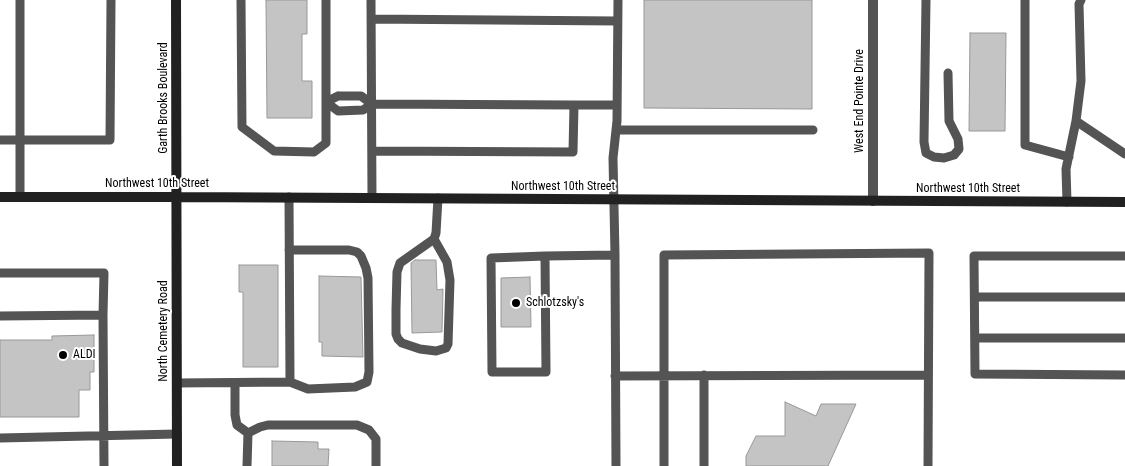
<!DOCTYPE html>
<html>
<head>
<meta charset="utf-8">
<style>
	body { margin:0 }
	canvas { display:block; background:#fff }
</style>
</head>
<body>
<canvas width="1125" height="466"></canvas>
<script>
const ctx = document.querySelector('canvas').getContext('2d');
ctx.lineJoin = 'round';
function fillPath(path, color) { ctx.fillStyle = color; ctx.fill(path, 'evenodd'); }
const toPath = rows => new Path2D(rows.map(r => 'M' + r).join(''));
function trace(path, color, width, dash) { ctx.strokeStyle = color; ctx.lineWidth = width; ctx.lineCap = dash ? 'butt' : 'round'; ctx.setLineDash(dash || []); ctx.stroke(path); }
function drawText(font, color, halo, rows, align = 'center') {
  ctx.font = font + ' "Roboto Condensed",sans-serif'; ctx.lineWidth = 4; ctx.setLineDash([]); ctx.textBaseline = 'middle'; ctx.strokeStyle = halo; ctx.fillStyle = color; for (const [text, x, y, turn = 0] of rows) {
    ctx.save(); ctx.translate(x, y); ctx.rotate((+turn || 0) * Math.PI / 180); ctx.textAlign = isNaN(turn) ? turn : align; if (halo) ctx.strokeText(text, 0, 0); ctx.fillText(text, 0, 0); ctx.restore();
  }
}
const building = toPath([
	[266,0,307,0,307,34,302,34,302,81,312,81,312,118,267,118,266,0],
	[644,0,812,0,812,109,644,108,644,0],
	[970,33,1006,33,1005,131,969,131,970,33],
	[415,260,436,260,437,290,443,289,442,332,412,333,411,263,415,260],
	[239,265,278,265,278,367,243,367,243,292,239,292,239,265],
	[319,276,361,277,363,357,322,356,322,342,319,342,319,276],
	[530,277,531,327,501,327,501,278,530,277],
	[94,335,94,372,90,372,90,390,79,390,79,417,0,417,0,340,52,340,52,336,94,335],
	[785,402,816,416,821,404,856,404,828,466,746,466,746,456,756,436,785,436,785,402],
	[272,441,318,442,318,449,329,449,328,466,272,466,272,441]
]);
fillPath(building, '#c4c4c4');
trace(building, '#989898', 1);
trace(toPath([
	[20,0,20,197],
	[241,0,242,127,274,151,314,152,326,143,326,0],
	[371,0,372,198],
	[926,0,924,142,926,153,934,157,944,158,954,155,959,149,958,139,949,121,948,73],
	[1025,0,1025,145,1069,157],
	[371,19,617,21],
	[338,96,361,96,372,104,363,110,338,111,326,102,338,96],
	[372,104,574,105],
	[1076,121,1125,154],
	[616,130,813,130],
	[0,140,110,140,111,0],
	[372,151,573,152,574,105,617,105],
	[1067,202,1066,169,1076,121,1081,81,1079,4,1081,0],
	[434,239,447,262,450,280,448,344,446,348,436,351,420,349,402,343,398,339,396,334,396,309,397,272,400,263,434,239,436,233,438,198],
	[289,250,349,250,357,252,361,256,366,268,368,278,369,372,367,382,355,387,308,389,290,382],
	[615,255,616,466],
	[545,256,546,372,492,372,491,258,545,256,615,255,613,158,617,121,618,0],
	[1125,256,974,256,975,374,1125,375],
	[0,273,104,273,103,315,0,316],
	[975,297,1125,297],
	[103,315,104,466],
	[975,338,1125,338],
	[704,375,704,466],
	[615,376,927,375],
	[177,383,290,382,289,197],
	[235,383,235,415,237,425,248,433],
	[0,438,177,434],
	[247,466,248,433,260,427,268,425,357,425,369,430,376,439,376,466],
	[664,466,664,255,929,253,928,466]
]), '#545454', 9);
trace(toPath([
	[873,0,873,201]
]), '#545454', 10);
trace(toPath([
	[176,0,177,466],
	[0,197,177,197,1125,202]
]), '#212121', 10);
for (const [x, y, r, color] of [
	[516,303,5,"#000"],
	[63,355,5,"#000"]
]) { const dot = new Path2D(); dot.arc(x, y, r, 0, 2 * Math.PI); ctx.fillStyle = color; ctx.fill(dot); trace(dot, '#fff', 2); }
drawText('12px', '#000', '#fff', [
	["Garth Brooks Boulevard",164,98,-90],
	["West End Pointe Drive",860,101,-90],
	["Northwest 10th Street",157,184],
	["Northwest 10th Street",563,187],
	["Northwest 10th Street",968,189],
	["North Cemetery Road",164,331,-90]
]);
drawText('12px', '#000', '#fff', [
	["Schlotzsky's",526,303],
	["ALDI",73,355]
], 'left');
</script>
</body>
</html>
